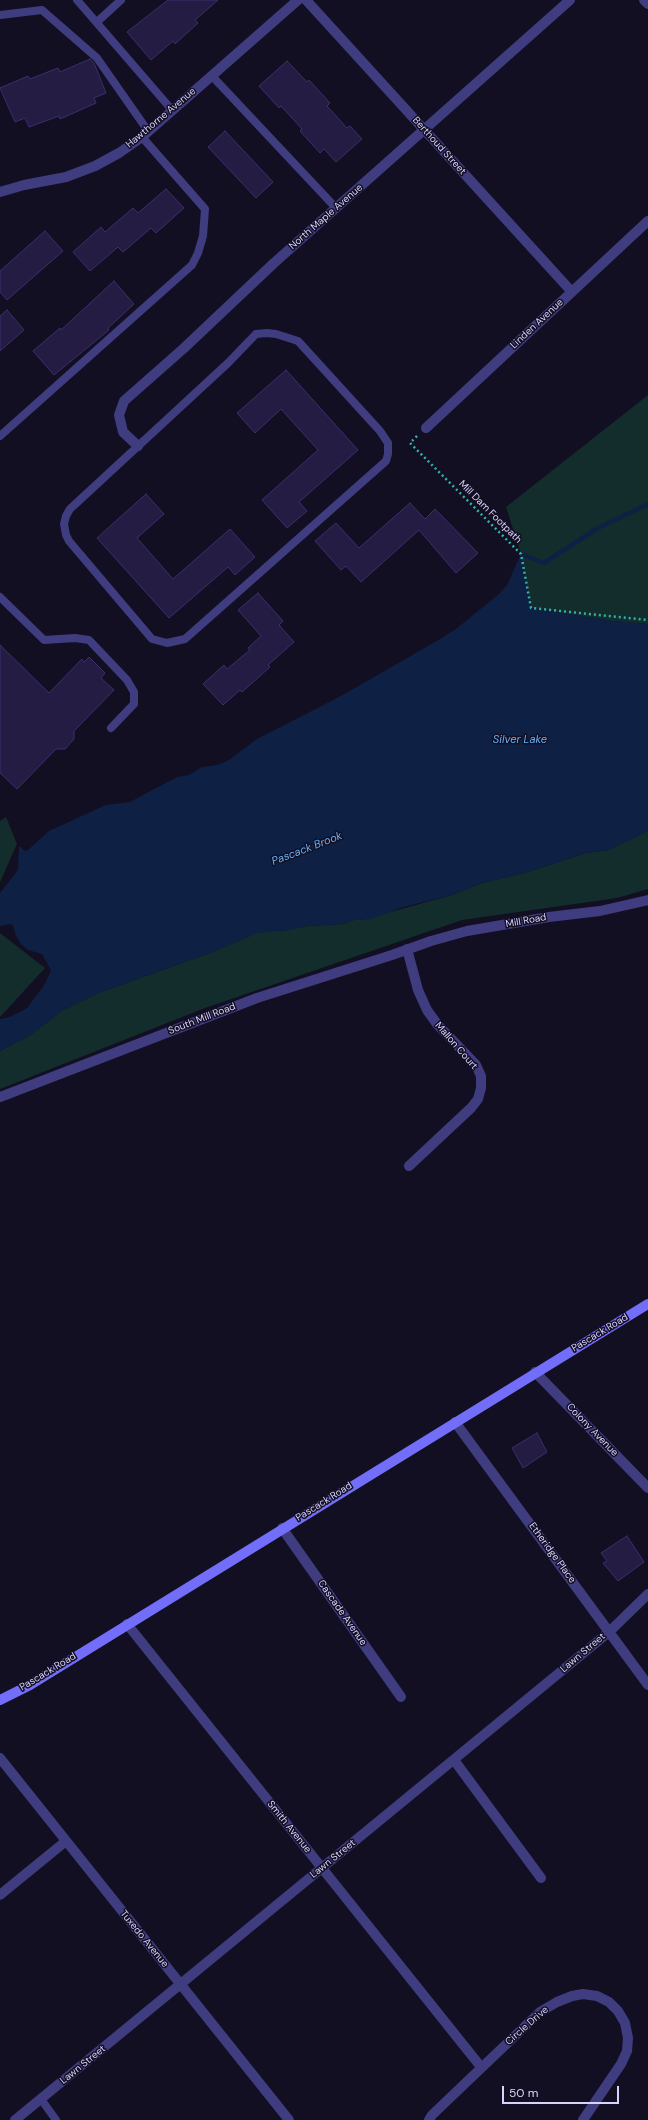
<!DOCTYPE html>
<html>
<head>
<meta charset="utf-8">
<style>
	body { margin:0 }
	#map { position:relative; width:648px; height:2120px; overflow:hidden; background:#130f23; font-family:"DM Sans",sans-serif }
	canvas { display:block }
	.scale { position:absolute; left:502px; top:2086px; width:117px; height:18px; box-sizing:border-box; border:2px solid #d8d3fd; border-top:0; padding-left:5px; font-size:12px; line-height:14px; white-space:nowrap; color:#d8d3fd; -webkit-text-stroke:3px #130f23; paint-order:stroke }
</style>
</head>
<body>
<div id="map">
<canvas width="648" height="2120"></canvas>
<div class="scale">50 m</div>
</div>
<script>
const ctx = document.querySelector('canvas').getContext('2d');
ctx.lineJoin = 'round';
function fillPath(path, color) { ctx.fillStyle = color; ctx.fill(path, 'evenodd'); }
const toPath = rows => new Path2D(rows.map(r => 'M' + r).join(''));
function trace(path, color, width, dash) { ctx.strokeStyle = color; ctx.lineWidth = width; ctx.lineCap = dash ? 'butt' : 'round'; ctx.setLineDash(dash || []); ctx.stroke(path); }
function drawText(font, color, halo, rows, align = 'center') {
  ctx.font = font + ' "DM Sans",sans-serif'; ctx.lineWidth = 3; ctx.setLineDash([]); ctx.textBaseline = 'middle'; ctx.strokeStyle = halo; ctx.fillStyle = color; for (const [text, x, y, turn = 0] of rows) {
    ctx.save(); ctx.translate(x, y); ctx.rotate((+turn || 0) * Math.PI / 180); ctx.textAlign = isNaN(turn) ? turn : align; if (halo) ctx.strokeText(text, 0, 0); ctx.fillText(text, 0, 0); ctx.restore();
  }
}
fillPath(toPath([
	[648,395,648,624,612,621,531,608,521,554,506,507],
	[6,817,17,844,0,882,0,821],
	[648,831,648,889,617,898,462,920,205,1008,0,1089,0,1051,30,1035,63,1010,98,993,210,953,261,931,281,931,308,926,343,924,354,920,365,919,452,895,482,883,528,872,586,853,608,850],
	[0,933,45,968,0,1017]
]), '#122d2c');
fillPath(toPath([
	[521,554,531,608,612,621,648,624,648,831,608,850,586,853,528,872,482,883,452,895,403,907,372,919,354,920,343,924,308,926,289,930,258,933,210,953,98,993,63,1010,30,1035,0,1051,0,1019,10,1017,27,1008,45,984,51,970,42,954,28,950,22,945,16,936,13,925,10,924,0,926,0,893,18,870,19,846,25,851,28,850,49,831,106,805,130,802,177,777,189,775,202,767,218,765,229,760,257,739,341,696,435,642,456,629,499,594,507,585]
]), '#0e2144');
trace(toPath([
	[521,554,544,563,598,528,648,504]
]), '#0e2144', 4.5);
const building = toPath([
	[168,0,218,0,195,20,198,23,175,44,173,41,151,60,127,32,168,0],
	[90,59,94,63,106,93,94,98,96,103,60,119,59,116,29,127,25,118,15,122,0,88,28,76,30,79,58,68,60,72,90,59],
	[287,61,307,82,309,80,330,103,327,106,347,128,350,126,362,139,336,162,324,149,320,153,300,131,302,129,281,106,279,108,259,86,287,61],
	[225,131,273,182,256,198,208,147,225,131],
	[166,189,184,208,156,233,151,228,123,252,118,247,90,271,73,252,101,227,105,232,133,208,138,213,166,189],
	[45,231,63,251,7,300,0,292,0,271,45,231],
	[114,281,134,304,108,328,109,330,54,375,33,351,60,328,61,330,114,281],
	[7,310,24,330,0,351,0,316,7,310],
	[286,370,358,450,299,502,307,511,287,528,262,500,318,450,281,409,255,433,237,413,286,370],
	[146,494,164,514,137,538,173,579,230,529,255,557,235,575,228,567,169,618,97,538,146,494],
	[410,503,425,519,435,509,478,553,456,573,419,530,361,582,346,566,341,570,315,541,336,523,359,548,410,503],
	[258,593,283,621,279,625,294,642,268,665,270,667,242,692,240,690,223,705,203,684,224,665,227,669,250,650,248,648,261,636,238,610,258,593],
	[0,645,49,693,82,659,84,662,89,657,105,673,101,678,114,690,74,731,74,739,65,749,56,749,17,789,0,773,0,645],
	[537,1433,547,1452,523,1468,512,1448,537,1433],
	[627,1536,644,1562,618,1581,603,1563,607,1561,601,1553,627,1536]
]);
fillPath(building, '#241c43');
trace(building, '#3c2f6e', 1);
trace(toPath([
	[417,436,410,443,521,554,531,608,648,620]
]), '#33b1ab', 2.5, [2, 3]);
trace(toPath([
	[77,0,172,110],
	[0,15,42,10,97,58,148,131],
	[97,22,121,0],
	[212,76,336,208],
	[267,333,276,334,298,341,380,431,388,443,388,454,386,461,185,639,167,643,152,639,69,541,66,535,64,524,66,516,70,509,228,363,256,334,267,333],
	[0,436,192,265,198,253,203,236,205,209,142,137],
	[0,597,44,640,75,638,89,640,127,680,134,692,134,704,111,728],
	[41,2099,56,2120]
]), '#403c80', 8);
trace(toPath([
	[306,0,572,292],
	[644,0,648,4],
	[0,192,24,185,66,177,95,166,119,153,142,137,298,0],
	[426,428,648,221],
	[138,446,123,432,119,415,124,401,183,349,274,263,570,0],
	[407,949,418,990,427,1010,437,1024,476,1065,481,1076,481,1088,478,1099,471,1108,409,1166],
	[0,1097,257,998,392,955,431,941,467,931,549,917,600,911,648,900],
	[535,1372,648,1488],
	[455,1422,648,1685],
	[282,1528,401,1697],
	[127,1624,481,2067],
	[0,1758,289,2120],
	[454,1760,541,1878],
	[0,1895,66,1841],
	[15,2120,609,1632,648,1594],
	[429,2120,432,2115,540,2012,557,2002,572,1996,583,1994,597,1996,609,2002,618,2011,625,2023,628,2038,627,2051,621,2064,583,2120]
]), '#403c80', 10);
trace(toPath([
	[0,1700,30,1685,648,1304]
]), '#736ef9', 10);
drawText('10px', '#d8d3fd', '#130f23', [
	["Hawthorne Avenue",161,118,-40],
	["Berthoud Street",439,146,48],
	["North Maple Avenue",326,217,-41],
	["Linden Avenue",537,324,-43],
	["Mill Dam Footpath",490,512,45],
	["Mill Road",526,921,-10],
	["South Mill Road",202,1019,-21],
	["Mallon Court",456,1046,49],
	["Pascack Road",600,1333,-31],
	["Colony Avenue",592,1430,46],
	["Pascack Road",324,1502,-32],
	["Etheridge Place",552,1553,54],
	["Cascade Avenue",342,1613,55],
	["Lawn Street",583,1653,-40],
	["Pascack Road",48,1672,-31],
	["Smith Avenue",289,1827,51],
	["Lawn Street",333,1859,-39],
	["Tuxedo Avenue",144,1939,51],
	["Circle Drive",527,2026,-41],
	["Lawn Street",83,2065,-39]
]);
drawText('italic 11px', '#65b2f9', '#130f23', [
	["Silver Lake",520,740],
	["Pascack Brook",307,849,-21]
]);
</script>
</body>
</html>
